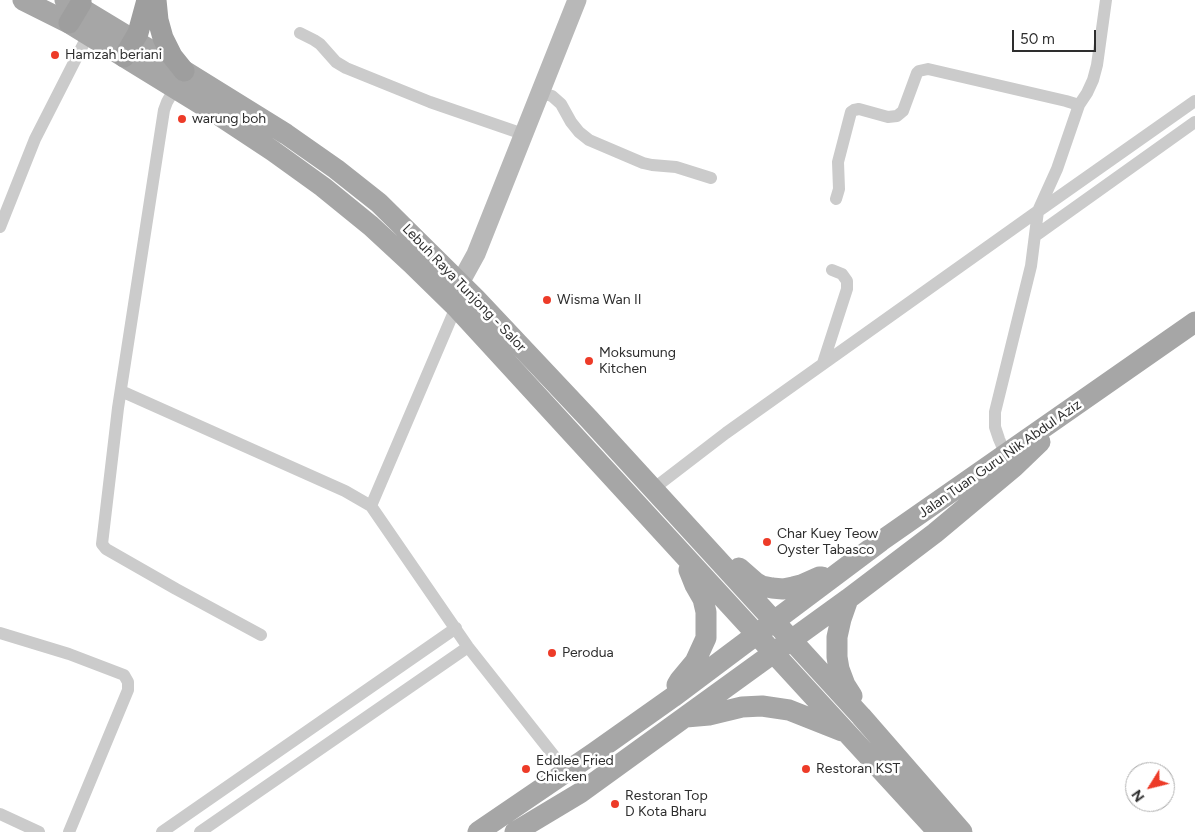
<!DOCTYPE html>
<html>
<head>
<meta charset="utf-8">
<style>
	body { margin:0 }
	#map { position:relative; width:1195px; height:832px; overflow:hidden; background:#fff; font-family:Figtree,sans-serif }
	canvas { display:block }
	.north { position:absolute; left:1125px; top:762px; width:50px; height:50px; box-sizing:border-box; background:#fff; border:1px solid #ababab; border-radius:50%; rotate:234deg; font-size:14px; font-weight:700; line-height:20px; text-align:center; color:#2e2e2e }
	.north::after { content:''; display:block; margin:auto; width:18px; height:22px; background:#ed3b28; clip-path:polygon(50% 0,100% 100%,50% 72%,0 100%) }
	.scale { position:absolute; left:1012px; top:30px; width:84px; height:22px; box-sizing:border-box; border:2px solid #2e2e2e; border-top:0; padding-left:6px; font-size:15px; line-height:18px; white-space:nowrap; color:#2e2e2e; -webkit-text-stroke:4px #fff; paint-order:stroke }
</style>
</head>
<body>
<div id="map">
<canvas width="1195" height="832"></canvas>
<div class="north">N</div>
<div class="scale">50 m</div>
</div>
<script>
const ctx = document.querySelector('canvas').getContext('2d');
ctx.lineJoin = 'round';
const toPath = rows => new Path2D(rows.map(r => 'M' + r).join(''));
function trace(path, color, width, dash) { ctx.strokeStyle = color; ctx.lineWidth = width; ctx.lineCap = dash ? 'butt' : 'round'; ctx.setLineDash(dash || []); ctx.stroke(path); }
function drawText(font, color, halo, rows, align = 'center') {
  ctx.font = font + ' Figtree,sans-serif'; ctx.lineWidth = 5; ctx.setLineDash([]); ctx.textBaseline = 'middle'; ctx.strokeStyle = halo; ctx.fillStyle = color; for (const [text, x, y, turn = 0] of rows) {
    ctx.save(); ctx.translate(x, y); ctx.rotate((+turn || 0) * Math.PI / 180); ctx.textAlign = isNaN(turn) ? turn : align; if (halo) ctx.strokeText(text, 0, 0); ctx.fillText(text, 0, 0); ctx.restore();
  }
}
trace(toPath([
	[300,33,314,40,320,44,336,62,346,68,430,102,523,134],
	[175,88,167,102,164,110,118,408,102,544,106,549,176,589,261,635],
	[541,93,552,96,561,104,571,122,579,132,589,140,643,163,652,165,676,167,711,178],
	[836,199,839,189,838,162,851,112,854,110,859,109,888,117,897,116,903,111,917,73,919,71,928,69,1066,101,1079,105],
	[1040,210,1195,101],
	[1038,211,1057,169,1079,105,1087,93,1093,80,1097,65,1106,0],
	[0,227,35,139,88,35],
	[1035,236,1195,122],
	[823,363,847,289,847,281,842,274,832,270],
	[121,391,345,491,371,506,468,647,566,771],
	[653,489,726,433,1038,211,1031,266,995,412,995,427,999,439,1005,453],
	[371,506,456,307],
	[0,633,69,654,124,675,128,682,128,690,69,832],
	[0,814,39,832],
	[162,832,456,628],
	[200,832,468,647]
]), '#cbcbcb', 12);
trace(toPath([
	[460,283,476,254,577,0]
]), '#b8b8b8', 19);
trace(toPath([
	[23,0,69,23,217,114,273,151,323,187,371,226,411,263,456,307,938,832],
	[65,0,79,7,170,62,286,134,336,169,379,203,476,299,589,419,861,716,962,832],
	[739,568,755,582,762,586,772,588,783,589,793,587,801,585,819,577,822,577],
	[848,599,841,619,837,637,837,657,839,669,845,685,852,696],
	[677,685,680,680,695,662,706,638,706,612,703,599,695,585,689,570],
	[686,717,709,715,742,707,762,706,789,710,842,731],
	[478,832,594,753,673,697,881,541,1195,322],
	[515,832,580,793,848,599,935,533,1014,467,1040,442]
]), '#a6a6a6', 21);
trace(toPath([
	[156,0,158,20,163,38,172,56,184,71],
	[69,23,81,3,81,0],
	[124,57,138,33,147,0]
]), '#9e9e9e', 21);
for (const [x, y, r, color] of [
	[55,55,5,"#ed3b28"],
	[182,119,5,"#ed3b28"],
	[547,300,5,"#ed3b28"],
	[589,361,5,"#ed3b28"],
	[767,542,5,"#ed3b28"],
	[552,653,5,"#ed3b28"],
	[526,769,5,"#ed3b28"],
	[806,769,5,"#ed3b28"],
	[615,804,5,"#ed3b28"]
]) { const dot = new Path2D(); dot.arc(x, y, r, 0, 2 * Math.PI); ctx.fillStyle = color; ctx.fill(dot); trace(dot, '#fff', 2); }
drawText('14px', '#2e2e2e', '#fff', [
	["Hamzah beriani",65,55],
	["warung boh",192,119],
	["Wisma Wan II",557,300],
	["Moksumung",599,353],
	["Kitchen",599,369],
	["Char Kuey Teow",777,534],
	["Oyster Tabasco",777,550],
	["Perodua",562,653],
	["Eddlee Fried",536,761],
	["Chicken",536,777],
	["Restoran KST",816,769],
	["Restoran Top",625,796],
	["D Kota Bharu",625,812]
], 'left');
drawText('14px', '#2e2e2e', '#fff', [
	["Lebuh Raya Tunjong - Salor",464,288,46],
	["Jalan Tuan Guru Nik Abdul Aziz",1000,459,-35]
]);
</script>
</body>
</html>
